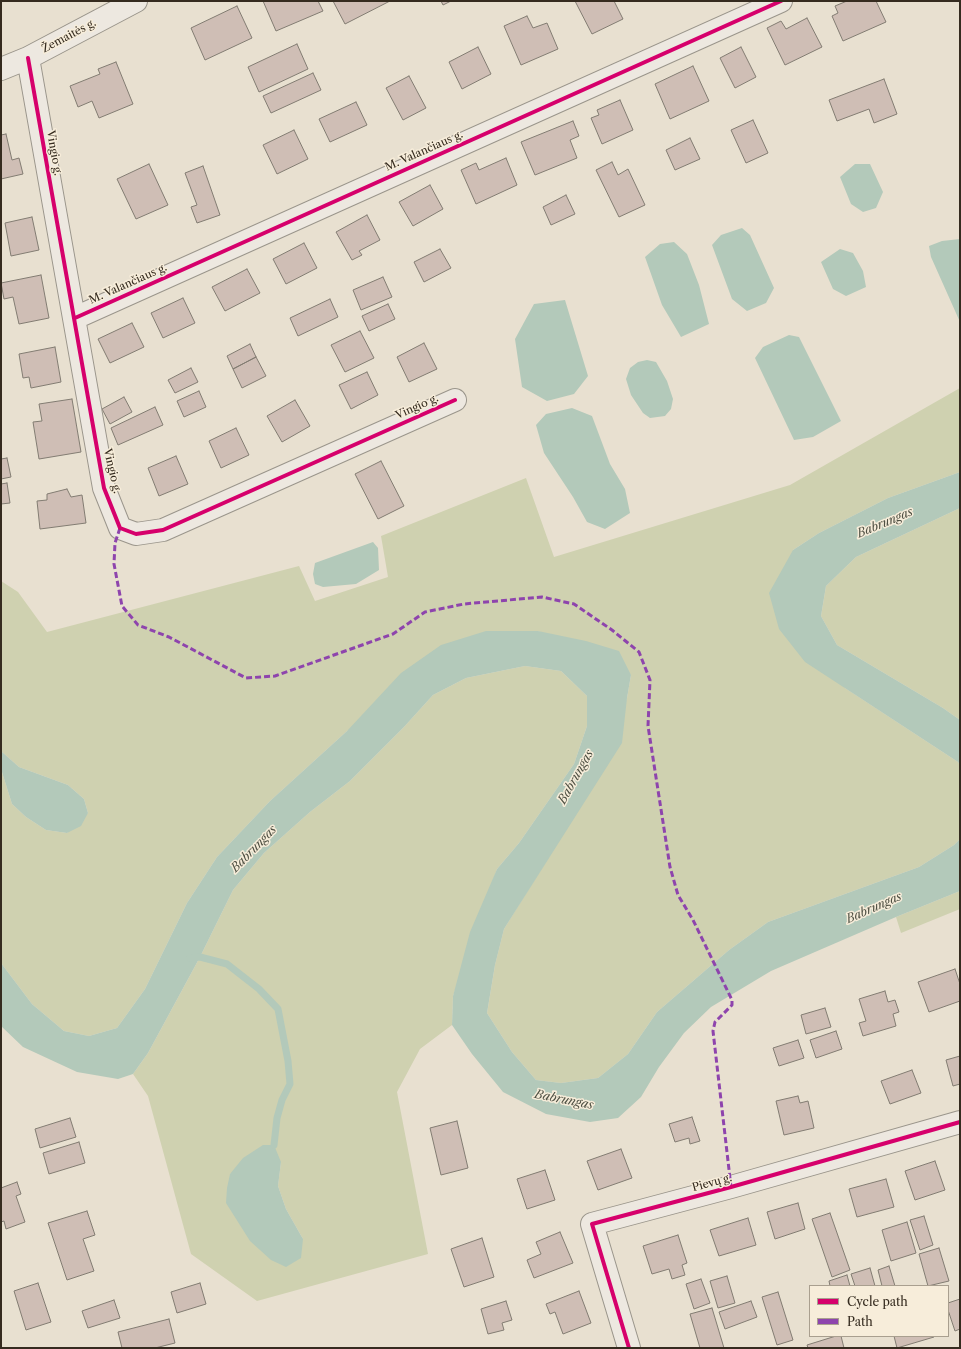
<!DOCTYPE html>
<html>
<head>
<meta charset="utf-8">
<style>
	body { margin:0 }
	#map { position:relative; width:961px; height:1349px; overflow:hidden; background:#e8e0d0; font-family:"Libre Caslon Text",serif }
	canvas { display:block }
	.frame { position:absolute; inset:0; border:2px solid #352b1f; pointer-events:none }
	.legend { position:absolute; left:809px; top:1285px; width:140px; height:52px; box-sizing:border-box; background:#f7edda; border:1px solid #a99f8f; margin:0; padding:5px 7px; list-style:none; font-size:12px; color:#352b1f }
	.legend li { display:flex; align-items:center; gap:8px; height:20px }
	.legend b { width:20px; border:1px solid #a99f8f }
</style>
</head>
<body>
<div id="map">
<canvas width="961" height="1349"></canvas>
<div class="frame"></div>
<ul class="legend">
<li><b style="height:5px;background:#d6006c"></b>Cycle path</li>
<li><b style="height:5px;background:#8e44ad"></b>Path</li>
</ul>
</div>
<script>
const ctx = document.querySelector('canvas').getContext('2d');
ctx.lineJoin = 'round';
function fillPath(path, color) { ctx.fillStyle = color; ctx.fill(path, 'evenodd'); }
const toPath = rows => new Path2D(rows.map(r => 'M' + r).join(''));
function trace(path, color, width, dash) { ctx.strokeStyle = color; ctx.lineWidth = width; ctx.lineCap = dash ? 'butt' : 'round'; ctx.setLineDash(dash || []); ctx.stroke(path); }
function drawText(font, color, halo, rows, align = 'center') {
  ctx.font = font + ' "Libre Caslon Text",serif'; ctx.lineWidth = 3; ctx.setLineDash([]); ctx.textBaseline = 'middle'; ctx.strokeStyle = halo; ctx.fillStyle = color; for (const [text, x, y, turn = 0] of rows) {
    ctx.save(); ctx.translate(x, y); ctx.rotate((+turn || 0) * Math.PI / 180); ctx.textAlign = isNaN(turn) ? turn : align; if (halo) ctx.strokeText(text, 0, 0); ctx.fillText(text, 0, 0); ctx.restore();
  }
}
fillPath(toPath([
	[960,388,960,472,888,498,819,533,793,550,845,688,958,762,960,765,960,839,954,845,919,867,768,922,729,950,657,1012,628,1054,598,1078,561,1083,536,1080,512,1052,487,1013,495,965,504,929,559,840,627,698,631,675,538,631,347,731,270,801,217,857,187,903,145,989,117,1028,89,1036,64,1031,32,1004,1,963,1,769,12,804,26,817,46,830,67,833,88,813,84,799,68,785,19,767,1,751,1,581,18,592,47,632,299,566,315,601,388,577,381,536,526,478,554,557,790,485],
	[960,508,960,720,943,708,837,645,821,616,826,586,856,557],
	[525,666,561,671,587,696,587,726,574,764,519,843,497,869,453,996,452,1025,420,1049,397,1092,428,1254,257,1301,191,1254,148,1096,133,1074,148,1053,200,957,233,890,264,853,310,812,350,781,404,727,433,695,466,678],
	[281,1162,278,1186,286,1209,303,1239,230,1174],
	[960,891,960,909,901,933,896,917]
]), '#cfd1b0');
fillPath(toPath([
	[855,164,870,164,883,192,876,208,863,212,851,204,840,177],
	[742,228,750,235,774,288,766,303,747,311,732,299,712,245,721,235],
	[960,239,960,322,931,257,929,246,942,241],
	[674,242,687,254,699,285,709,324,681,337,662,305,645,257,660,244],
	[840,249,853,253,863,271,866,287,846,296,833,289,821,262],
	[565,300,588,376,574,394,547,401,522,387,515,339,534,304],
	[789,335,799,337,841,421,813,437,794,440,755,358,763,347],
	[647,360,656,362,667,381,673,399,671,409,665,416,650,418,643,413,631,395,626,379,630,368,638,362],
	[572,408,592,416,610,464,625,489,630,513,605,529,587,522,573,497,544,453,536,425,546,414],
	[960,472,960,508,856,557,826,586,821,616,837,645,943,708,960,720,960,765,958,762,805,662,779,629,769,593,793,550,819,533,888,498],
	[373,542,378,548,379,570,356,584,323,587,315,584,313,574,315,563],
	[486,631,538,631,586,641,619,651,631,675,627,698,622,743,504,929,495,965,487,1013,512,1052,536,1080,561,1083,598,1078,628,1054,657,1012,729,950,768,922,919,867,954,845,960,839,960,891,896,917,771,971,711,1007,684,1033,659,1067,641,1097,618,1118,590,1122,546,1114,503,1092,472,1054,452,1025,453,996,470,932,497,869,519,843,574,764,587,726,587,696,561,671,525,666,466,678,433,695,404,727,350,781,310,812,264,853,233,890,200,957,148,1053,133,1074,118,1079,77,1072,23,1047,1,1026,1,963,32,1004,64,1031,89,1036,117,1028,145,989,187,903,217,857,270,801,347,731,401,673,441,645],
	[1,751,19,767,68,785,84,799,88,813,81,826,67,833,46,830,26,817,12,804,1,769],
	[263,1145,274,1145,281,1162,278,1186,286,1209,303,1239,301,1258,286,1267,271,1260,250,1241,226,1203,227,1188,230,1174,243,1158]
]), '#b3c9ba');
trace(toPath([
	[190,958,200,957,227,964,259,989,278,1009,288,1061,290,1084,282,1100,277,1118,274,1145]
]), '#b3c9ba', 7);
const building = toPath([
	[263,1,318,1,323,11,276,31,263,1],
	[333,1,390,1,345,24,333,1],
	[441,1,451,1,443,5,441,1],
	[575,1,614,1,623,19,592,34,575,1],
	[847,1,876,1,886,22,843,41,832,16,838,13,835,6,847,1],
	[237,6,252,38,205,60,191,28,237,6],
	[527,16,533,28,547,23,558,49,521,65,504,26,527,16],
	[807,18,822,47,785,65,767,28,781,21,786,29,807,18],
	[297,44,308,69,259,92,248,67,297,44],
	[478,47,491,74,462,89,449,62,478,47],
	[741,47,756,77,735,88,720,58,741,47],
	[116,62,133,104,99,118,92,101,78,107,70,86,100,74,98,69,116,62],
	[693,66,709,101,670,119,655,84,693,66],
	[313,73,321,90,271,113,263,96,313,73],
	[409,76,426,108,403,120,386,88,409,76],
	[884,79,897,114,874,123,869,109,837,121,829,100,884,79],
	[620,100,633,130,602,144,591,118,599,115,597,110,620,100],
	[356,102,367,125,330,142,319,119,356,102],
	[753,120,768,153,746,163,731,130,753,120],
	[573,121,579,136,570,140,577,158,535,175,521,142,573,121],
	[294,130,308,159,277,174,263,145,294,130],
	[6,134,12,160,19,158,23,174,1,179,1,135,6,134],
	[690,138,700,159,675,170,666,150,690,138],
	[506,158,517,185,476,204,461,170,476,163,479,170,506,158],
	[612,162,618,175,628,169,645,205,619,217,596,170,612,162],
	[149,164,168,205,136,219,117,179,149,164],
	[203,166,220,215,197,223,191,207,197,205,185,173,203,166],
	[430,185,443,209,413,226,399,202,430,185],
	[566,195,575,214,551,225,543,207,566,195],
	[367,215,380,240,359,251,362,255,352,260,336,232,367,215],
	[32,217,39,250,11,256,5,223,32,217],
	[304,243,317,268,286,284,273,259,304,243],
	[440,249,451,268,424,282,414,262,440,249],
	[247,269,260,293,225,311,212,287,247,269],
	[41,275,49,318,19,324,13,297,4,299,1,283,41,275],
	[383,277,392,297,361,310,353,290,383,277],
	[183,298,195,323,163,338,151,313,183,298],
	[330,299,338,317,298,336,290,318,330,299],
	[388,304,395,319,369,331,362,316,388,304],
	[132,323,144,347,110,363,98,339,132,323],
	[360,331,374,358,345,372,331,345,360,331],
	[424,343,437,369,409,382,397,357,424,343],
	[250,344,256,357,233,369,227,356,250,344],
	[55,347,61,382,31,388,29,377,23,378,19,354,55,347],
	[256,357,266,376,242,388,233,369,256,357],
	[191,368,198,382,175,393,168,380,191,368],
	[367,372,378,395,351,409,339,385,367,372],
	[199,391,206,407,184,417,177,401,199,391],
	[124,397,132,412,110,424,102,409,124,397],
	[72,399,81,452,39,459,33,422,42,421,39,404,72,399],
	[295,400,310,426,282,442,267,416,295,400],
	[155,407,163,425,118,445,111,428,155,407],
	[236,428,249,455,221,468,209,441,236,428],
	[176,456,188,484,159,496,148,468,176,456],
	[7,458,11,477,1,479,1,459,7,458],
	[381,461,404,506,378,519,355,474,381,461],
	[7,483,10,503,1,504,1,484,7,483],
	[67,489,71,497,82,495,86,523,40,529,37,501,47,500,47,494,67,489],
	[955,969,960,984,960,1001,929,1012,918,982,955,969],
	[885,991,888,1002,895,1000,899,1012,893,1014,896,1026,863,1036,859,1023,866,1021,859,999,885,991],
	[825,1008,831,1027,806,1034,801,1015,825,1008],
	[836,1031,842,1049,816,1058,810,1040,836,1031],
	[798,1040,804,1058,779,1066,773,1048,798,1040],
	[960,1056,960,1084,953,1086,946,1060,960,1056],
	[912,1070,921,1093,890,1104,881,1081,912,1070],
	[798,1096,800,1103,808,1101,814,1128,784,1135,776,1101,798,1096],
	[692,1117,700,1141,690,1144,689,1138,675,1142,669,1124,692,1117],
	[70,1118,76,1137,40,1148,35,1129,70,1118],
	[457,1121,468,1168,441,1175,430,1128,457,1121],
	[79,1142,85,1163,49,1174,43,1153,79,1142],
	[621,1149,632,1178,598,1190,587,1161,621,1149],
	[935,1161,945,1190,915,1200,905,1171,935,1161],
	[545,1170,555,1200,527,1209,517,1179,545,1170],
	[886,1179,894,1207,857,1217,849,1189,886,1179],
	[17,1182,21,1194,16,1196,25,1222,6,1229,4,1221,1,1222,1,1188,17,1182],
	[798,1203,805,1229,775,1239,767,1212,798,1203],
	[87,1211,95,1235,83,1239,94,1271,67,1280,48,1223,87,1211],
	[830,1213,850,1270,832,1277,812,1219,830,1213],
	[924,1216,933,1245,920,1250,910,1220,924,1216],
	[748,1218,756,1245,719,1256,710,1230,748,1218],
	[907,1222,916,1253,891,1261,882,1230,907,1222],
	[560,1232,573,1263,534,1278,527,1260,541,1254,536,1242,560,1232],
	[678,1235,687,1263,682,1265,685,1275,672,1279,669,1269,652,1274,643,1246,678,1235],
	[482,1238,494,1277,464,1287,451,1249,482,1238],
	[939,1248,949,1281,928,1286,919,1254,939,1248],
	[889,1266,895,1286,882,1286,878,1270,889,1266],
	[870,1268,875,1286,855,1286,851,1274,870,1268],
	[847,1275,850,1286,830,1286,829,1281,847,1275],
	[727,1276,735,1303,718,1308,710,1281,727,1276],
	[701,1279,710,1303,694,1309,686,1284,701,1279],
	[38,1283,51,1322,26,1330,14,1291,38,1283],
	[200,1283,206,1304,177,1313,171,1292,200,1283],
	[579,1291,591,1323,563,1334,555,1312,550,1314,546,1304,579,1291],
	[778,1292,793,1340,777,1345,762,1297,778,1292],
	[960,1299,960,1329,955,1331,948,1310,948,1303,960,1299],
	[114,1300,120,1318,88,1328,82,1311,114,1300],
	[506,1301,512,1320,502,1323,504,1330,488,1334,481,1309,506,1301],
	[751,1301,757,1317,725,1329,719,1312,751,1301],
	[712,1308,724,1348,700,1348,690,1314,712,1308],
	[169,1319,175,1343,155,1348,122,1348,118,1332,169,1319],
	[836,1336,841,1336,844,1348,808,1348,807,1345,836,1336],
	[894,1336,934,1336,934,1337,897,1348,894,1336]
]);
fillPath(building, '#cfbeb5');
trace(building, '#827c72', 1);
const minor = toPath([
	[28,58,104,488,120,528,136,534,163,530,455,400],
	[1,69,28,58,136,1],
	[75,318,781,1],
	[629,1348,592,1224,731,1187,960,1122]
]);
trace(minor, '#9a958b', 24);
trace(minor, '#ede8e0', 22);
trace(toPath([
	[120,528,115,543,114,564,122,606,138,625,169,637,246,678,275,676,393,634,425,612,464,604,542,597,574,604,612,630,639,652,650,680,648,726,670,867,678,895,693,920,732,1000,732,1005,715,1022,713,1031,731,1187]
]), '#8e44ad', 3, [6, 3]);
trace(toPath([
	[28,58,104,488,120,528,136,534,163,530,455,400],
	[75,318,781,1],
	[629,1348,592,1224,731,1187,960,1122]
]), '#d6006c', 4);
drawText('11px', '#352b1f', '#f7edda', [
	["Žemaitės g.",69,36,-28],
	["M. Valančiaus g.",424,151,-24],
	["Vingio g.",54,153,80],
	["M. Valančiaus g.",128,284,-24],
	["Vingio g.",417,407,-24],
	["Vingio g.",112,471,77],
	["Pievų g.",712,1183,-15]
]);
drawText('italic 12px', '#4f5043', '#f7edda', [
	["Babrungas",885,523,-23],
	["Babrungas",576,777,-61],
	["Babrungas",254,849,-46],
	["Babrungas",874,908,-24],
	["Babrungas",564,1100,11]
]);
</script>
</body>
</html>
